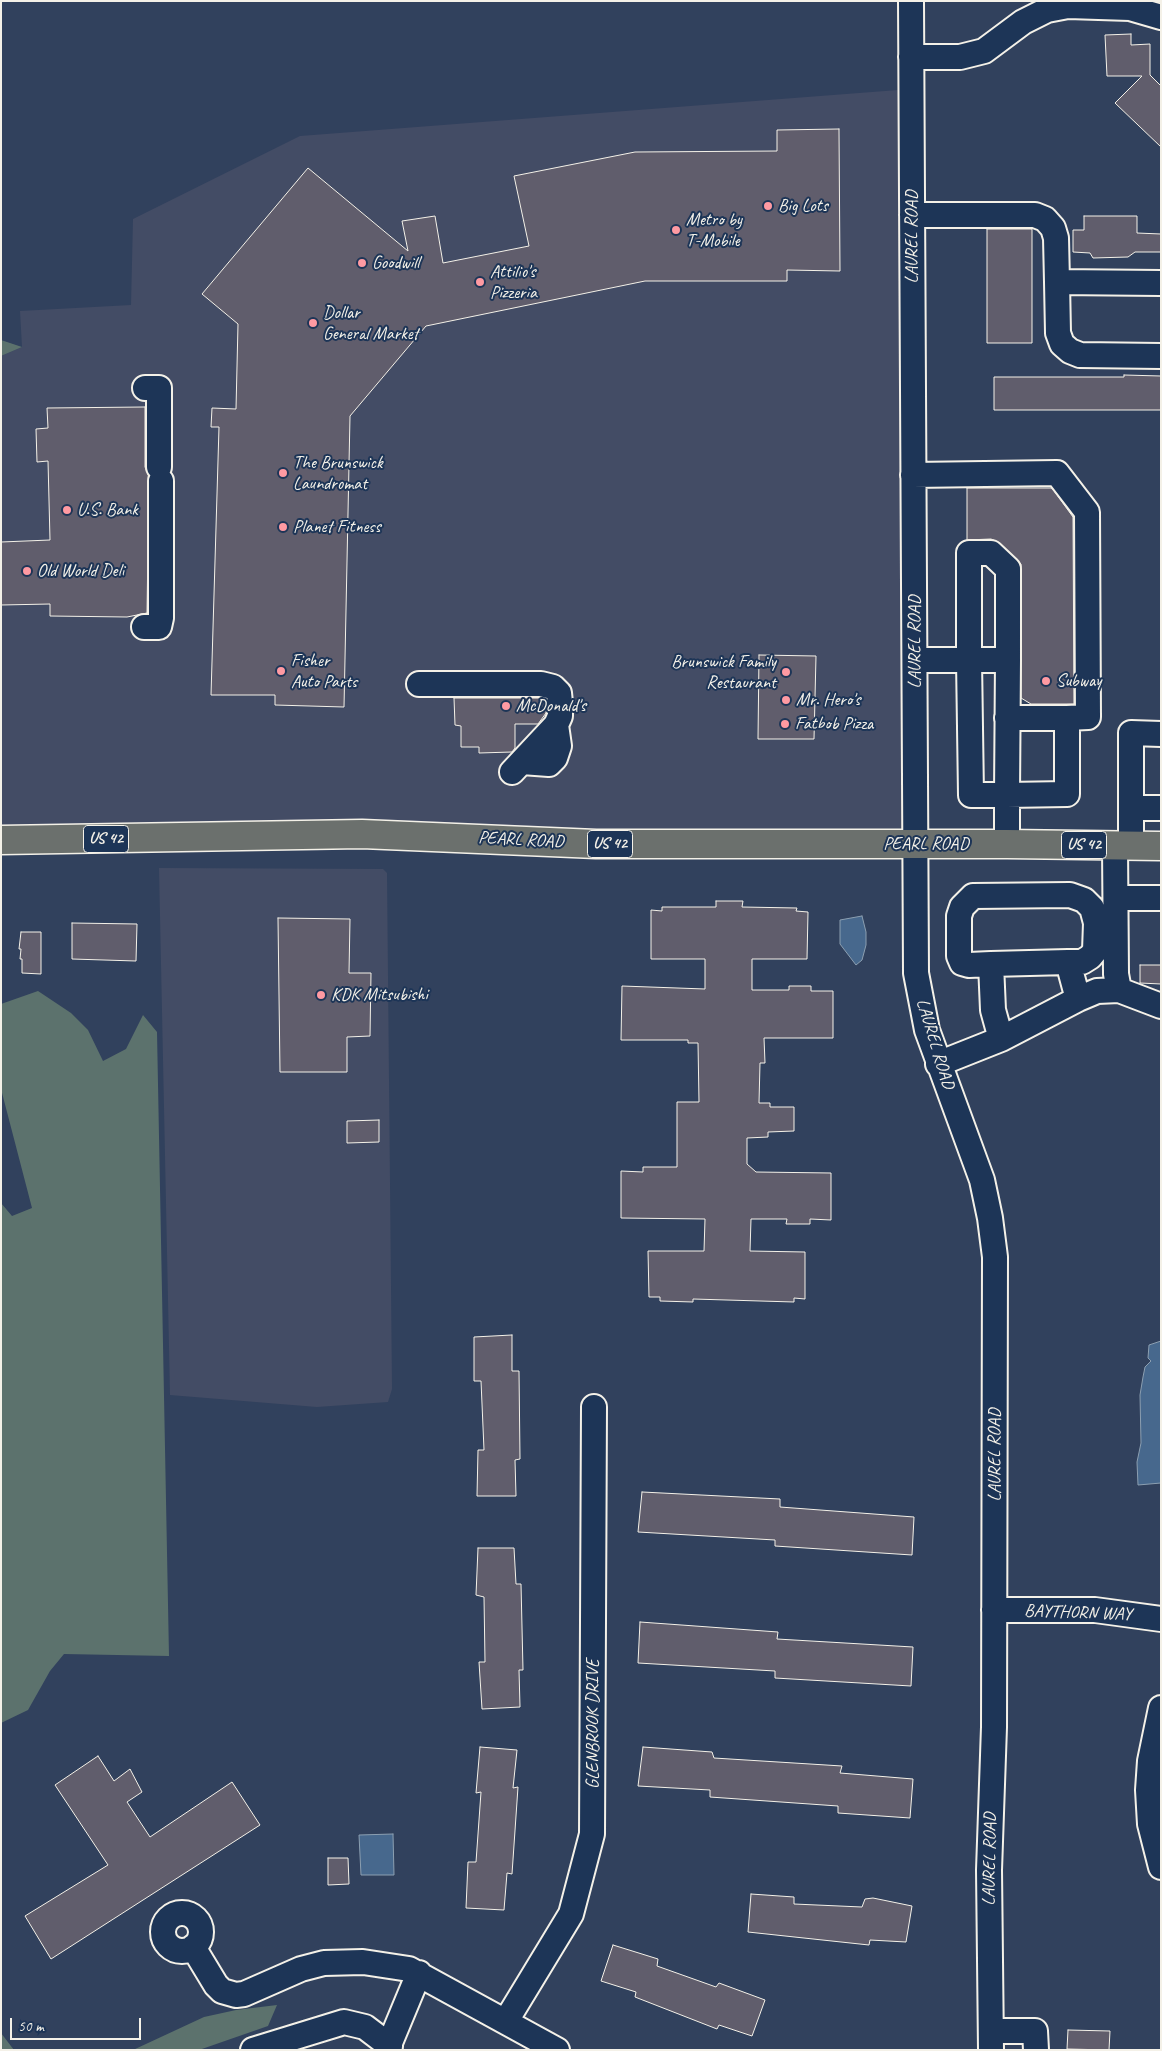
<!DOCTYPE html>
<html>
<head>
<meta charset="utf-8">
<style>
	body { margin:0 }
	#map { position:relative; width:1162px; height:2051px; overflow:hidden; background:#31415d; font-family:Caveat,sans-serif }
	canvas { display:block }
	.frame { position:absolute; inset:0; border:2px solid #f4f1e8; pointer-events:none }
	.scale { position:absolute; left:10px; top:2018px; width:131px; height:22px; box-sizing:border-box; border:2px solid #f4f1e8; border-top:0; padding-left:6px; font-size:15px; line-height:18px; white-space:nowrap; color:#f4f1e8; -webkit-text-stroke:4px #1d3557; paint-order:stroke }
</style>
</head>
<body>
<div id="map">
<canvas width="1162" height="2051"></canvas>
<div class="frame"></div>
<div class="scale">50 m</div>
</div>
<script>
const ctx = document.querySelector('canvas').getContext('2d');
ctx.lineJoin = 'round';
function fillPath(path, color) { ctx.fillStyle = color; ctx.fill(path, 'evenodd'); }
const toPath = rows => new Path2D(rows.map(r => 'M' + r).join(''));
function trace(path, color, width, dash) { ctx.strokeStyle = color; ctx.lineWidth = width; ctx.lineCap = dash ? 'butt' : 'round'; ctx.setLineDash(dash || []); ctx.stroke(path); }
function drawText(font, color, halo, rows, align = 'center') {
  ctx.font = font + ' Caveat,sans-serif'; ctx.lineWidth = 4; ctx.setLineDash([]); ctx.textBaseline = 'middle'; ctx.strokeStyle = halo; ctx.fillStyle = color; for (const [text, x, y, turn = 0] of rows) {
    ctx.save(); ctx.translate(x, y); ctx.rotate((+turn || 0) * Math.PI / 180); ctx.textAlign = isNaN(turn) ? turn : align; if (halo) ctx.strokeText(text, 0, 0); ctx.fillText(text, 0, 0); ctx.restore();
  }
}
fillPath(toPath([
	[911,89,914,844,1,840,1,356,22,347,20,311,131,305,133,219,300,136],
	[159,868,383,869,387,873,392,1389,388,1402,317,1407,170,1395]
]), '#434c65');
fillPath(toPath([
	[1,340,22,347,1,356],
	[38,991,71,1013,88,1030,103,1061,126,1049,143,1015,157,1032,169,1656,64,1654,50,1671,28,1710,1,1723,1,1203,12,1216,32,1208,1,1089,1,1004],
	[277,2005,268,2026,199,2050,133,2050,204,2017,236,2010],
	[1,2033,14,2050,1,2050]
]), '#5c726d');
const water = toPath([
	[862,916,866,932,866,945,862,960,856,965,840,944,840,920,862,916],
	[1161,1341,1161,1483,1138,1485,1137,1462,1141,1443,1140,1395,1143,1377,1145,1367,1151,1361,1148,1358,1149,1345,1161,1341],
	[393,1834,394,1875,361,1875,359,1835,393,1834]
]);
fillPath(water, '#47688d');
trace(water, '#8c9fb1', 1);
const building = toPath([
	[1131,34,1131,45,1150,44,1150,75,1161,86,1161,147,1115,103,1142,76,1107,76,1105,35,1131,34],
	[839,129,840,271,787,270,787,281,645,281,426,326,350,416,344,707,275,705,275,695,211,695,219,427,211,427,212,408,236,409,238,324,202,294,308,168,408,251,402,221,435,216,443,263,529,246,514,176,635,152,777,151,777,130,839,129],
	[1084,216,1137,216,1137,233,1161,234,1161,252,1135,252,1128,257,1093,258,1090,253,1073,252,1073,230,1084,230,1084,216],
	[987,229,1032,229,1032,343,987,343,987,229],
	[1124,375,1161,376,1161,410,994,410,994,377,1124,377,1124,375],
	[145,407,145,467,149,476,147,613,127,617,50,616,50,604,1,605,1,542,50,540,48,461,37,462,36,429,48,428,47,408,145,407],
	[967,488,1052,488,1073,517,1074,704,1031,704,1021,698,1021,564,1000,543,991,539,967,540,967,488],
	[759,655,816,656,814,739,758,739,759,655],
	[454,698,539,698,546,699,546,713,538,724,515,724,515,748,512,752,479,753,479,747,461,747,461,726,455,725,454,698],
	[716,901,743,901,742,907,797,908,796,911,808,912,807,959,752,959,752,990,789,990,789,986,811,986,811,991,833,991,833,1038,764,1038,765,1063,760,1063,759,1103,770,1103,770,1107,794,1107,794,1131,768,1132,768,1137,747,1138,747,1164,756,1172,831,1173,831,1220,810,1219,810,1224,786,1224,787,1219,751,1219,750,1251,805,1252,805,1299,794,1298,794,1302,693,1299,693,1302,660,1301,660,1297,649,1297,648,1251,704,1251,705,1219,621,1218,621,1171,643,1172,643,1167,677,1167,677,1102,699,1102,698,1043,688,1043,688,1040,621,1040,622,986,705,989,705,959,651,959,651,910,662,911,662,907,716,907,716,901],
	[278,918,350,919,349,973,371,973,370,1036,347,1037,347,1072,280,1072,278,918],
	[72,923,137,924,136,961,72,959,72,923],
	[21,932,41,932,41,974,22,973,22,959,20,959,21,949,19,949,21,932],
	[1140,965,1161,965,1161,984,1140,983,1140,965],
	[379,1120,379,1142,347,1143,347,1121,379,1120],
	[512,1335,512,1371,519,1371,520,1459,515,1460,516,1496,477,1496,478,1450,484,1450,481,1381,474,1381,474,1337,512,1335],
	[642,1492,780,1499,780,1507,914,1517,912,1555,775,1546,775,1540,638,1532,642,1492],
	[478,1548,514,1548,516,1584,521,1584,523,1670,519,1670,520,1707,482,1709,479,1662,485,1662,484,1597,476,1595,478,1548],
	[640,1622,778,1632,777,1639,913,1647,911,1686,775,1678,775,1671,638,1663,640,1622],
	[480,1747,517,1750,513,1788,518,1787,512,1874,507,1873,504,1910,466,1908,468,1862,476,1862,481,1792,476,1793,480,1747],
	[643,1747,712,1752,714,1758,842,1766,840,1773,913,1779,910,1818,838,1813,838,1806,710,1797,710,1790,638,1786,643,1747],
	[98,1756,114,1781,130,1769,142,1792,127,1802,150,1837,232,1782,260,1825,51,1959,25,1916,108,1865,55,1785,98,1756],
	[328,1858,348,1858,349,1884,328,1885,328,1858],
	[751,1894,794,1897,794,1904,862,1907,865,1899,873,1898,912,1906,906,1942,870,1940,869,1945,748,1932,751,1894],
	[613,1945,658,1959,657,1966,716,1987,719,1983,765,2000,752,2036,719,2025,717,2029,635,1997,636,1992,601,1981,613,1945],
	[1068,2030,1110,2031,1109,2050,1067,2049,1068,2030]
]);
fillPath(building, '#605d6c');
trace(building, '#f4f1e8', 1);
const minor = toPath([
	[911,1,916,973,927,1030,982,1180,990,1218,995,1257,994,1727,989,1870,991,2050],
	[911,57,960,57,984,51,1023,22,1047,10,1068,6,1130,8,1161,17],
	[912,215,1035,215,1045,219,1053,228,1056,238,1057,282],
	[1161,283,1057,282,1058,333,1062,344,1070,351,1080,355,1161,356],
	[145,388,159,388,159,467],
	[913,475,1057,473,1087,512,1088,717,1067,718,1067,794,1007,795,1008,660,1008,569,991,553,969,553,969,660,1008,660],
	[144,627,159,627,161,618,161,481],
	[916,660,969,660,971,795,1007,795,1007,844],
	[419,684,541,684,553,687,559,693,560,703,560,716,556,725,512,772],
	[1007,718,1067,718],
	[522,762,549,764,555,758,559,746,556,725],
	[1131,808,1161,808],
	[1131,846,1131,733,1161,734],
	[1116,898,1161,898],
	[991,964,969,965,962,963,959,956,959,916,962,907,973,896,1070,895,1084,900,1092,908,1096,923,1095,951,1090,957,1082,962,1068,962],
	[1119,990,1161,1006],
	[1001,1039,993,1010,991,964,1068,962,1078,999],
	[938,1064,1001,1039,1078,999,1097,991,1119,990,1116,974,1115,846],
	[994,1610,1095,1610,1161,1619],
	[1161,1708,1150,1761,1148,1790,1150,1824,1161,1867],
	'163 1932a19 19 0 1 1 38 0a19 19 0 1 1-38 0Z',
	[193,1947,216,1985,222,1991,236,1995,244,1994,301,1969,324,1963,363,1962,409,1969,557,2050],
	[506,2021,571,1914,592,1834,594,1407],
	[991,2031,1035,2031,1036,2050],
	[253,2050,344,2022,365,2027,390,2046],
	[387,2050,419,1973]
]);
const major = toPath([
	[1,840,362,834,596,844,1007,844,1161,846]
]);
trace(minor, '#f4f1e8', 28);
trace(major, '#f4f1e8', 31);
trace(minor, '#1d3557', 24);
trace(major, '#6b706d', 28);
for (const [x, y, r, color] of [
	[768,206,5,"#ff9aa2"],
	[676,230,5,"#ff9aa2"],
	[362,263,5,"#ff9aa2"],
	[480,282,5,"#ff9aa2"],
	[313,323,5,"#ff9aa2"],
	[283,473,5,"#ff9aa2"],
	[67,510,5,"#ff9aa2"],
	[283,527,5,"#ff9aa2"],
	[27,571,5,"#ff9aa2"],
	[281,671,5,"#ff9aa2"],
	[786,672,5,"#ff9aa2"],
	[1046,681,5,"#ff9aa2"],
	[786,700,5,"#ff9aa2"],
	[506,706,5,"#ff9aa2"],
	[785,724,5,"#ff9aa2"],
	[321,995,5,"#ff9aa2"]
]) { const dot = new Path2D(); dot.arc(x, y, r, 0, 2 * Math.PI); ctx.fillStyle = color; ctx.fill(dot); trace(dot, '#1d3557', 2); }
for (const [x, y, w] of [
	[106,839,45],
	[610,844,45],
	[1084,845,45]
]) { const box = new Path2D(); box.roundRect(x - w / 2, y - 13.5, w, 27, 4); ctx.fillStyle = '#1d3557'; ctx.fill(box); trace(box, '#f4f1e8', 1); }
drawText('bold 16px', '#f4f1e8', null, [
	["US 42",106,839],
	["US 42",610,844],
	["US 42",1084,845]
]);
drawText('18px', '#f4f1e8', '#1d3557', [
	["Big Lots",778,206],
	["Metro by",686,220],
	["T-Mobile",686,241],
	["Goodwill",372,263],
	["Attilio's",490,272],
	["Pizzeria",490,293],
	["Dollar",323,313],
	["General Market",323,334],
	["The Brunswick",293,463],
	["Laundromat",293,484],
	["U.S. Bank",77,510],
	["Planet Fitness",293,527],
	["Old World Deli",37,571],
	["Fisher",291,661],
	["Auto Parts",291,682],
	["Brunswick Family",776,662,"right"],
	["Restaurant",776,683,"right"],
	["Subway",1056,681],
	["Mr. Hero's",796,700],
	["McDonald's",516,706],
	["Fatbob Pizza",795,724],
	["KDK Mitsubishi",331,995]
], 'left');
drawText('18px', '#f4f1e8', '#1d3557', [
	["LAUREL ROAD",912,237,-90],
	["LAUREL ROAD",915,642,-90],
	["PEARL ROAD",521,840,3],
	["PEARL ROAD",926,844],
	["LAUREL ROAD",935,1044,73],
	["LAUREL ROAD",995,1455,-90],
	["BAYTHORN WAY",1078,1613,2],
	["GLENBROOK DRIVE",593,1724,-90],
	["LAUREL ROAD",990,1859,-89]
]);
</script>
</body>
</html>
